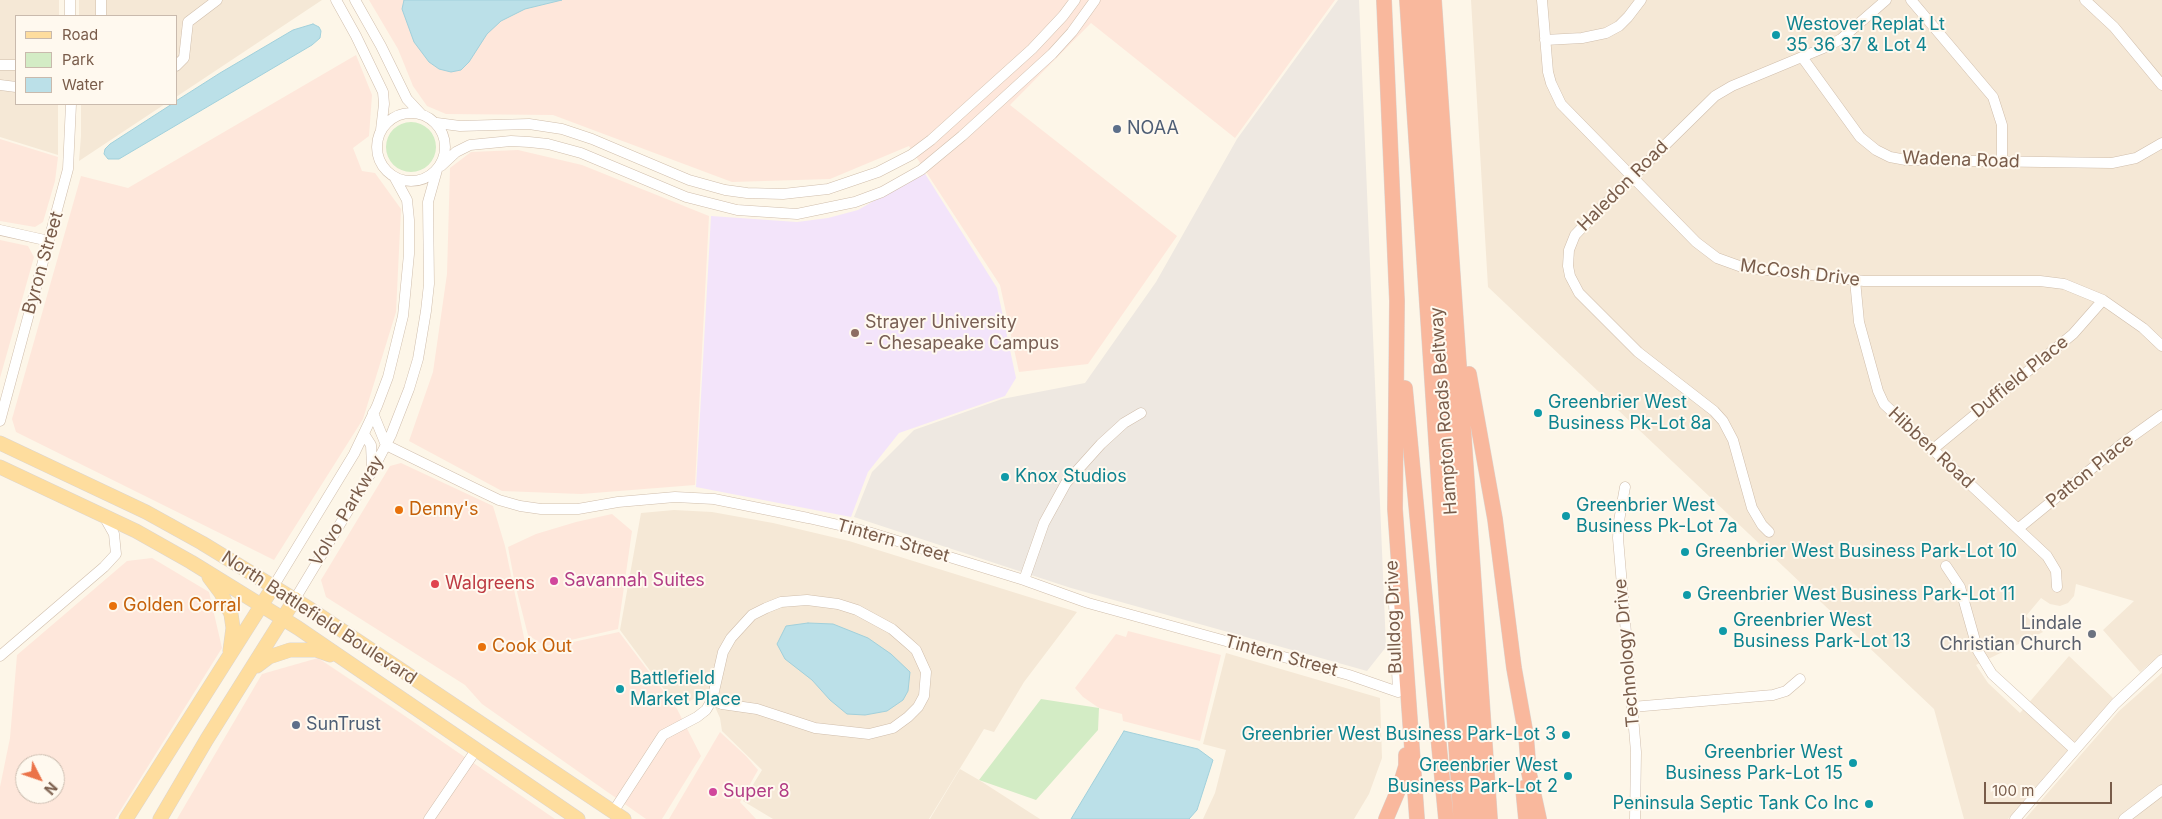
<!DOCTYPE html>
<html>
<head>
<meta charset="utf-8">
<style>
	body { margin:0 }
	#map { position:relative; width:2162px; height:819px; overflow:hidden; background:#fdf6e8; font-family:Inter,sans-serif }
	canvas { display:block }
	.legend { position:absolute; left:15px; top:15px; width:162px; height:90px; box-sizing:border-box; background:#fff9ef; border:1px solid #c9baad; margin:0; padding:6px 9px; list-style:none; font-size:15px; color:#795c4a }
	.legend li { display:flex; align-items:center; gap:10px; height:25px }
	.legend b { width:25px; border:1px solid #c9baad }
	.north { position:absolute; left:15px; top:754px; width:50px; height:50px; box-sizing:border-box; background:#fff9ef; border:1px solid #c9baad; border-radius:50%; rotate:131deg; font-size:14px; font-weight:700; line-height:20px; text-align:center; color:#795c4a }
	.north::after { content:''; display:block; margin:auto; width:18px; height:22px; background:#eb7349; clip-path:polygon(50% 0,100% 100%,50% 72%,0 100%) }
	.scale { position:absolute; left:1984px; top:782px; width:128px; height:22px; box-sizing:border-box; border:2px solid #795c4a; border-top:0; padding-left:6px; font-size:15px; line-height:18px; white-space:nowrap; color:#795c4a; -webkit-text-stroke:4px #fff9ef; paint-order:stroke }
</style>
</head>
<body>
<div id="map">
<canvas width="2162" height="819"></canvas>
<ul class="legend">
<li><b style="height:6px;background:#fedd9e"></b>Road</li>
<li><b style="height:14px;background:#d3ecc5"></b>Park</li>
<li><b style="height:14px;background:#bbe0e8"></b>Water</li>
</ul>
<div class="north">N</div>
<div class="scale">100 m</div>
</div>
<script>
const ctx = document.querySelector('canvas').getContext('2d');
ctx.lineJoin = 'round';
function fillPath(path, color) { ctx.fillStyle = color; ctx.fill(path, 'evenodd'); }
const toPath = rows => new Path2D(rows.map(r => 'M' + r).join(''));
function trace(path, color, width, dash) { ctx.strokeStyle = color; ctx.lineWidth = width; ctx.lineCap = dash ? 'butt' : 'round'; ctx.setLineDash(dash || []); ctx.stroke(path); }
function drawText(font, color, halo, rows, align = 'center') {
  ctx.font = font + ' Inter,sans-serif'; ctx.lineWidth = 4; ctx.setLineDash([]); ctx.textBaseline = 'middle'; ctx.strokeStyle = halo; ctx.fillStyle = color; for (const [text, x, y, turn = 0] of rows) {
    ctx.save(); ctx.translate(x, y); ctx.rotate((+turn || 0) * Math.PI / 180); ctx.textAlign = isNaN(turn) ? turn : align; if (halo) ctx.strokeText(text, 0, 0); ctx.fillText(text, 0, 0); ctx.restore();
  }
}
fillPath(toPath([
	[0,0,59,0,59,16,16,16,16,104,58,104,58,155,0,137],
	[79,0,322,0,176,97,176,16,79,16],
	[1471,0,2162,0,2162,653,2140,672,2103,630,2134,601,2076,584,2074,596,2068,603,2060,606,2050,604,2041,598,2026,616,2043,632,1976,665,1988,683,2020,713,2069,656,2113,698,2008,819,1964,819,1934,709,1488,287],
	[81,104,165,104,79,161,81,136],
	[674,510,712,512,773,523,849,541,1077,612,1024,682,994,732,984,729,929,819,773,819,743,801,762,770,722,731,720,718,715,707,703,699,696,698,677,707,620,630,641,513],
	[1226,653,1380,698,1382,758,1369,794,1354,819,1203,819,1215,793,1226,750,1203,744],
	[2162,673,2162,819,2025,819,2119,711],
	[960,769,979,780,1040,819,930,819]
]), '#f5e8d6');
fillPath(toPath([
	[369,0,1335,0,1235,138,1091,23,1010,105,1177,236,1088,364,1019,372,1000,285,909,146,830,179,732,182,553,115,446,114,427,106,413,86,398,49],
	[356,55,372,95,369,136,353,148,362,171,375,173,401,209,396,312,363,419,274,560,16,432,12,419,81,176,128,188],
	[0,139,58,157,55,181,43,222,35,227,0,221],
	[518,150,582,165,709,216,695,485,581,494,502,491,409,441,433,372,447,274,450,168,471,152],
	[0,240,28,246,34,257,0,378],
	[401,463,493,506,505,546,527,652,619,632,677,709,701,756,662,819,646,819,482,704,465,685,326,597,321,580,390,466],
	[612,514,632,531,618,629,545,646,528,635,515,584,508,547,536,534,576,522],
	[152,558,209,592,222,648,115,819,0,819,0,787,10,738,17,655,127,561],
	[25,764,55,764,55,794,25,794],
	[1128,631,1221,655,1200,741,1123,721,1122,714,1099,708,1083,697,1075,688,1116,634,1126,637],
	[318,658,402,714,555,819,177,819,262,674],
	[720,732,746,756,758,770,740,802,756,819,669,819]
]), '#fee7db');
fillPath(toPath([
	[1338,0,1359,0,1386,647,1367,671,1071,588,854,517,872,472,914,430,1002,399,1085,383,1156,282,1237,139]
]), '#eee8e1');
fillPath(toPath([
	[924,172,997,288,1016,378,1005,396,899,433,868,472,851,517,696,487,711,216,797,222,828,218,858,210]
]), '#f3e4fa');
fillPath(toPath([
	'386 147a25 25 0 1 1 50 0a25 25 0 1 1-50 0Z',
	[1041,699,1099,708,1098,730,1036,800,979,780]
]), '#d3ecc5');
const water = toPath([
	[404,0,562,0,525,9,501,21,487,34,469,62,461,70,451,72,439,69,429,62,414,42,402,9,404,0],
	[313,24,319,27,321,31,320,38,312,45,119,159,108,159,104,154,105,149,110,144,172,104,176,104,176,101,220,73,293,30,313,24],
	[808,623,833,624,868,638,891,654,910,672,908,691,903,700,887,711,865,715,847,714,830,700,812,680,785,659,777,644,786,626,808,623],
	[1124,731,1198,749,1213,760,1197,810,1189,819,1071,819,1124,731]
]);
fillPath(water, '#bbe0e8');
trace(water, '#a1d0db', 1);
const minor = toPath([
	[70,0,70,16],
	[101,0,101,16],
	[336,0,356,36,383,92,384,104,381,130],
	[355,0,381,46,407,99,421,114],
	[1542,0,1548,72,1551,83,1561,104,1696,242,1717,258,1742,267,1864,281,2040,281,2064,284,2103,300,2143,328,2162,346],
	[1911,0,1993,97,2002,125,2002,162],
	[2085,0,2114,27,2162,85],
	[1545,40,1582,38,1606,33,1619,26,1628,17,1641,0],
	[1802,57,1860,137,1876,150,1890,157,1906,160,2112,163,2136,158,2162,143],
	[0,65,16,65],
	[176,66,184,58,188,22,217,0],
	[0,85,16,87],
	'377 147a34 34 0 1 1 68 0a34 34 0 1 1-68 0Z',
	[437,123,460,126,529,124,562,129,592,139,689,180,725,190,747,193,783,194,828,189,878,172,911,155,931,140,1032,49,1063,16,1075,0],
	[441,166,456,152,470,145,511,141,529,142,548,144,581,153,686,197,737,210,797,214,855,202,882,192,921,170,962,136,1052,54,1072,32,1095,0],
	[0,230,49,241],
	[1855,280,1859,322,1878,391,1884,404,2047,556,2056,571,2057,587],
	[373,413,386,445,476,489,499,500,520,506,541,509,578,509,618,502,675,497,714,499,808,518,865,531,1024,580,1088,603,1349,675,1398,692,1393,582],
	[0,421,68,169,71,104],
	[364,434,371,445,372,467],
	[1932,450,2073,334,2103,300],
	[1625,487,1619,521,1618,538,1636,752,1635,819],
	[2019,528,2123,443,2162,415],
	[1769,532,1762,525,1752,508,1733,440,1723,421,1714,411,1638,352,1579,293,1570,276,1568,266,1569,250,1575,235,1598,211,1715,96,1732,86,1826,47,1841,39,1886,0],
	[1946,566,1960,587,1978,651,1992,674,2074,749],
	[1024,580,1044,523,1066,483,1101,444,1124,423,1141,413],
	[273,587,354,454,377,406,388,377,403,316,409,254,409,220,407,200,395,178],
	[295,599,375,466,391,435,409,389,418,359,426,311,429,284,428,202,437,170],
	[0,656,104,567,116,554,114,534,105,518],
	[1632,707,1773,695,1786,691,1800,679],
	[613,812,663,735,697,717,706,710,712,700,723,652,731,638,752,615,766,608,781,602,807,600,838,604,857,610,892,629,907,642,916,650,926,672,924,696,918,707,908,717,893,728,869,734,815,728,757,709,722,704,712,700],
	[429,819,476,750],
	[2015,819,2115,704,2162,660],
	[2124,819,2162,790]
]);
const major = toPath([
	[0,443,146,512,202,543,310,609,624,819],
	[0,467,136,531,191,562,298,628,578,819],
	[209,577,221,593,231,614,233,628,230,651],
	[257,666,269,657,290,650,316,650,330,655],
	[126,819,273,587],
	[160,819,207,739,295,599]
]);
const highway = toPath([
	[1384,0,1397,301,1395,509,1417,819],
	[1407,0,1461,819],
	[1421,0,1476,819],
	[1434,0,1490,819],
	[1469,374,1495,519,1514,668,1526,735,1529,773,1539,819],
	[1405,388,1446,819],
	[1523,788,1526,819],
	[1386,819,1400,786,1406,766,1406,755]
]);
trace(minor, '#d0beac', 11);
trace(major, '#dcd5d0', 15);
trace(highway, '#dcd5d0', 16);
trace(minor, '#fff', 10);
trace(major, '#fedd9e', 14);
trace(highway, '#f9b89d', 15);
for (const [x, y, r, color] of [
	[1776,35,5,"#0f9aa8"],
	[1117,129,5,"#5c6f8a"],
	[855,333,5,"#8d6e63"],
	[1538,413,5,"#0f9aa8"],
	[1005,477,5,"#0f9aa8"],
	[399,510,5,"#e8710a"],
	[1566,516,5,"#0f9aa8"],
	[1685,552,5,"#0f9aa8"],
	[554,581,5,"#d1479c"],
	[435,584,5,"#e0444e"],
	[1687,595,5,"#0f9aa8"],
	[113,606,5,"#e8710a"],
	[1723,631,5,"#0f9aa8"],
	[2092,634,5,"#6b7280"],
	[482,647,5,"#e8710a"],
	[620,689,5,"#0f9aa8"],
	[296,725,5,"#5c6f8a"],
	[1566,735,5,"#0f9aa8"],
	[1853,763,5,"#0f9aa8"],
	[1568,776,5,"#0f9aa8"],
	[713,792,5,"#d1479c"],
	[1869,804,5,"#0f9aa8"]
]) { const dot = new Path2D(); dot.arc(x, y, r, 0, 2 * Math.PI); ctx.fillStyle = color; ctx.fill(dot); trace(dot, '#fff9ef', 2); }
drawText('18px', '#0d838f', '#fff9ef', [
	["Westover Replat Lt",1786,25],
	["35 36 37 & Lot 4",1786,46],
	["Greenbrier West",1548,403],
	["Business Pk-Lot 8a",1548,424],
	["Knox Studios",1015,477],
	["Greenbrier West",1576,506],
	["Business Pk-Lot 7a",1576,527],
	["Greenbrier West Business Park-Lot 10",1695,552],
	["Greenbrier West Business Park-Lot 11",1697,595],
	["Greenbrier West",1733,621],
	["Business Park-Lot 13",1733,642],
	["Battlefield",630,679],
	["Market Place",630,700],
	["Greenbrier West Business Park-Lot 3",1556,735,"right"],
	["Greenbrier West",1843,753,"right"],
	["Business Park-Lot 15",1843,774,"right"],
	["Greenbrier West",1558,766,"right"],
	["Business Park-Lot 2",1558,787,"right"],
	["Peninsula Septic Tank Co Inc",1859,804,"right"]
], 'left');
drawText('18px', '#4e5e75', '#fff9ef', [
	["NOAA",1127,129],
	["SunTrust",306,725]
], 'left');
drawText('18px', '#795c4a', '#fff9ef', [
	["Wadena Road",1961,160,2],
	["Haledon Road",1623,186,-45],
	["Byron Street",43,263,-74],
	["McCosh Drive",1800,273,7],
	["Duffield Place",2020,377,-39],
	["Hampton Roads Beltway",1444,411,-94],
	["Hibben Road",1931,448,43],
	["Patton Place",2090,471,-39],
	["Volvo Parkway",347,511,-59],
	["Tintern Street",893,541,16],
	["Bulldog Drive",1394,617,-92],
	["North Battlefield Boulevard",319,618,33],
	["Technology Drive",1627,653,-95],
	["Tintern Street",1281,656,15]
]);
drawText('18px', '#785e54', '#fff9ef', [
	["Strayer University",865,323],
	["- Chesapeake Campus",865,344]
], 'left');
drawText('18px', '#c56008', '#fff9ef', [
	["Denny's",409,510],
	["Golden Corral",123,606],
	["Cook Out",492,647]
], 'left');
drawText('18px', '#b23c85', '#fff9ef', [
	["Savannah Suites",564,581],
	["Super 8",723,792]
], 'left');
drawText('18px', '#be3a42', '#fff9ef', [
	["Walgreens",445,584]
], 'left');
drawText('18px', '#5b616d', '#fff9ef', [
	["Lindale",2082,624],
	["Christian Church",2082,645]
], 'right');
</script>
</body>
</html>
